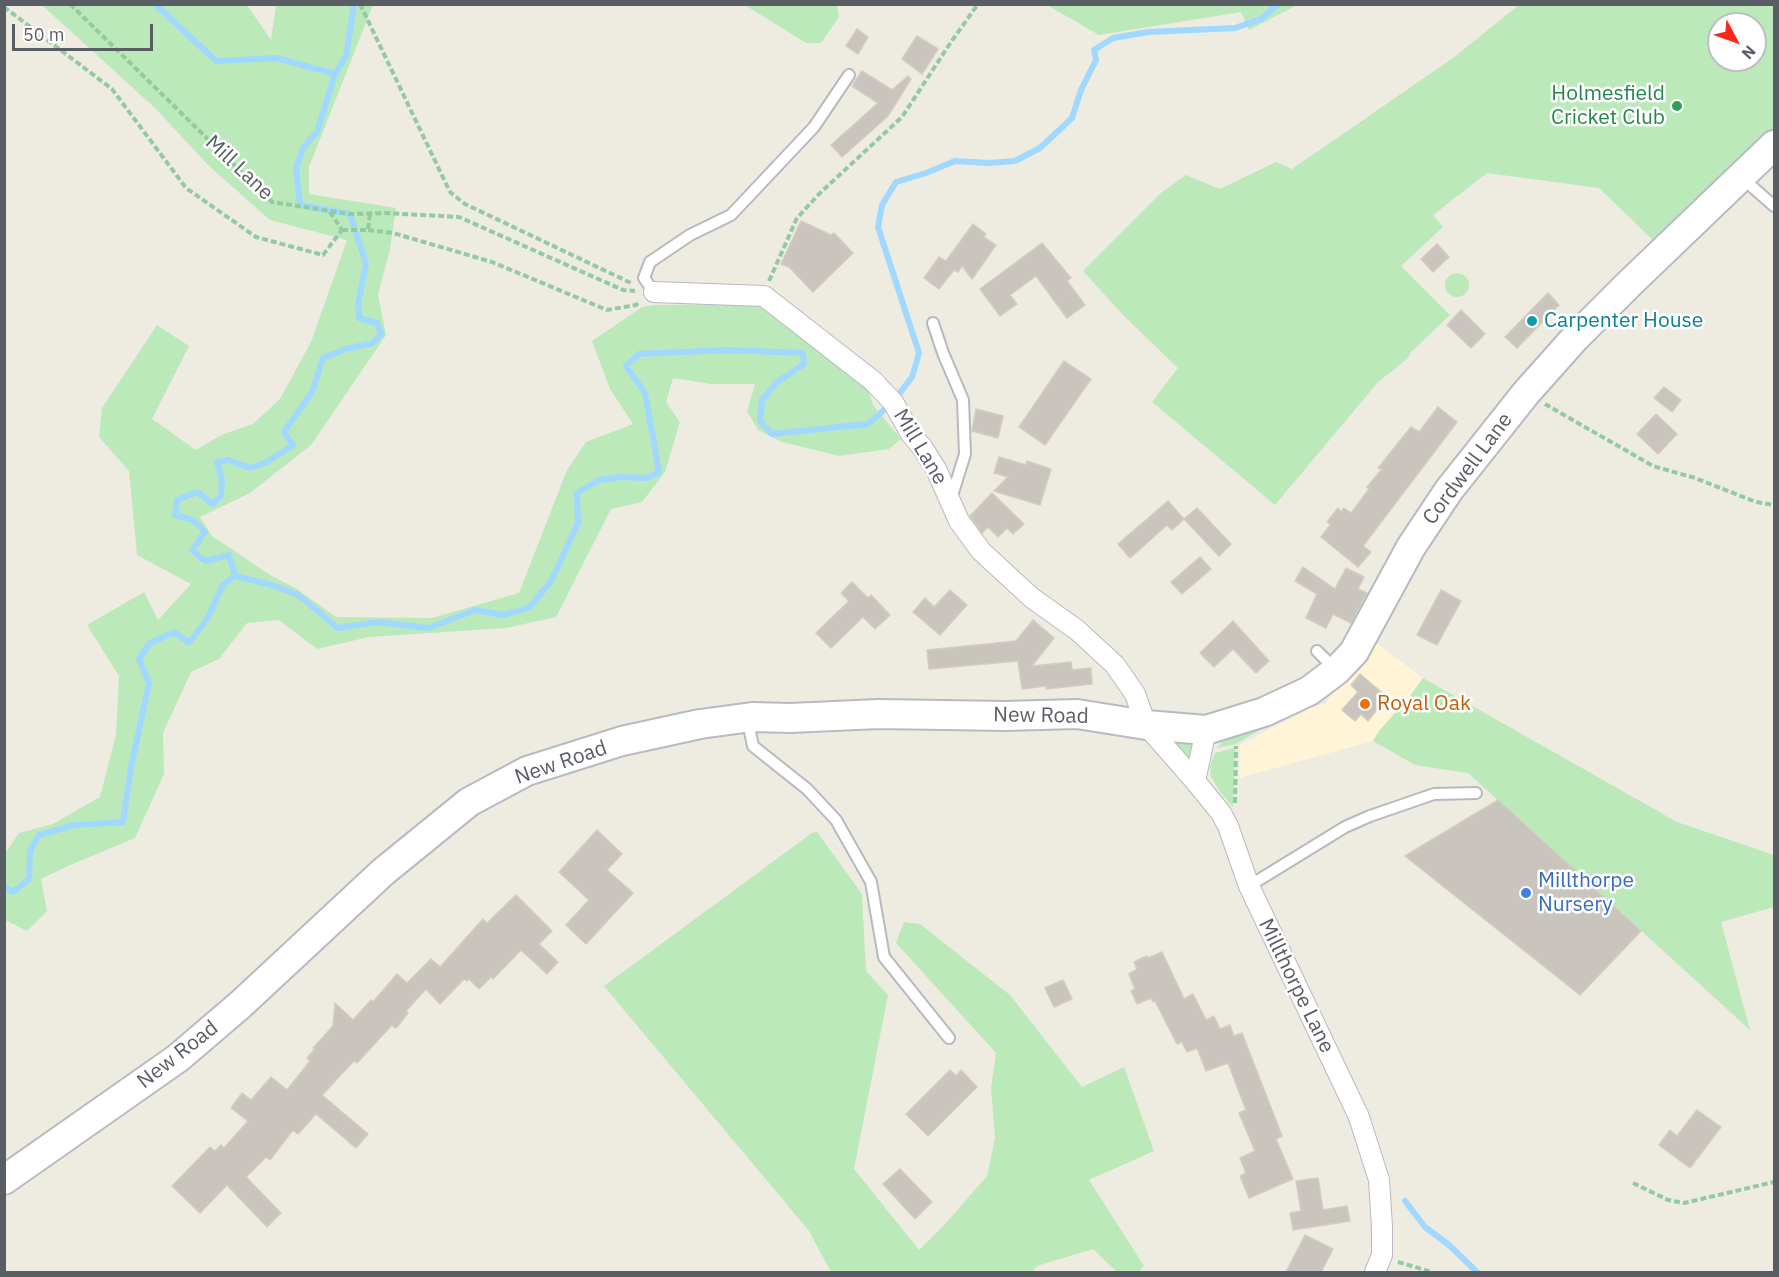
<!DOCTYPE html>
<html>
<head>
<meta charset="utf-8">
<style>
	body { margin:0 }
	#map { position:relative; width:1779px; height:1277px; overflow:hidden; background:#eeebe1; font-family:"IBM Plex Sans",sans-serif }
	canvas { display:block }
	.frame { position:absolute; inset:0; border:6px solid #595e64; pointer-events:none }
	.north { position:absolute; left:1707px; top:12px; width:60px; height:60px; box-sizing:border-box; background:#fff; border:2px solid #bdbfc1; border-radius:50%; rotate:131deg; font-size:16px; font-weight:700; line-height:24px; text-align:center; color:#595e64 }
	.north::after { content:''; display:block; margin:auto; width:21px; height:27px; background:#fa271b; clip-path:polygon(50% 0,100% 100%,50% 72%,0 100%) }
	.scale { position:absolute; left:12px; top:24px; width:141px; height:27px; box-sizing:border-box; border:3px solid #595e64; border-top:0; padding-left:8px; font-size:18px; line-height:21px; white-space:nowrap; color:#595e64; -webkit-text-stroke:4px #fff; paint-order:stroke }
</style>
</head>
<body>
<div id="map">
<canvas width="1779" height="1277"></canvas>
<div class="frame"></div>
<div class="north">N</div>
<div class="scale">50 m</div>
</div>
<script>
const ctx = document.querySelector('canvas').getContext('2d');
ctx.lineJoin = 'round';
function fillPath(path, color) { ctx.fillStyle = color; ctx.fill(path, 'evenodd'); }
const toPath = rows => new Path2D(rows.map(r => 'M' + r).join(''));
function trace(path, color, width, dash) { ctx.strokeStyle = color; ctx.lineWidth = width; ctx.lineCap = dash ? 'butt' : 'round'; ctx.setLineDash(dash || []); ctx.stroke(path); }
function drawText(font, color, halo, rows, align = 'center') {
  ctx.font = font + ' "IBM Plex Sans",sans-serif'; ctx.lineWidth = 5; ctx.setLineDash([]); ctx.textBaseline = 'middle'; ctx.strokeStyle = halo; ctx.fillStyle = color; for (const [text, x, y, turn = 0] of rows) {
    ctx.save(); ctx.translate(x, y); ctx.rotate((+turn || 0) * Math.PI / 180); ctx.textAlign = isNaN(turn) ? turn : align; if (halo) ctx.strokeText(text, 0, 0); ctx.fillText(text, 0, 0); ctx.restore();
  }
}
fillPath(toPath([
	[1375,642,1423,678,1410,696,1379,731,1373,741,1239,778,1240,745,1316,705,1325,704]
]), '#fff4d5');
fillPath(toPath([
	[42,5,247,5,271,40,276,5,373,5,309,167,309,194,396,208,390,249,378,295,386,335,311,445,250,493,200,517,212,536,270,575,297,589,336,617,432,618,519,593,567,470,586,442,633,424,610,389,592,341,642,307,655,305,762,304,866,383,873,405,901,439,889,449,839,456,782,442,758,430,747,411,755,384,711,384,673,378,666,402,680,422,665,472,642,502,611,509,556,617,506,628,369,637,317,649,279,620,247,623,219,659,191,672,163,733,164,774,135,838,70,865,41,879,47,911,27,931,5,920,4,855,19,833,53,824,100,797,116,735,119,676,87,625,144,592,158,620,191,584,137,555,129,471,99,437,102,408,157,325,189,346,152,419,196,450,221,435,253,424,280,399,311,342,347,240,270,220,209,166,156,109],
	[745,5,837,5,839,17,821,43,806,43],
	[1047,5,1297,5,1249,30,1241,12,1099,35],
	[1519,5,1774,5,1774,133,1654,241,1599,188,1487,173,1433,215,1443,227,1401,266,1450,315,1411,352,1407,359,1378,382,1275,505,1152,402,1178,368,1124,316,1083,271,1162,192,1186,175,1220,189,1276,162,1292,169,1453,58],
	[1719,24,1755,24,1755,60,1719,60],
	'1445 285a12 12 0 1 1 24 0a12 12 0 1 1-24 0Z',
	[1423,678,1677,822,1774,855,1774,907,1721,922,1750,1030,1468,773,1415,765,1373,741,1379,731,1410,696],
	[1293,711,1236,744,1217,748,1222,742,1236,734],
	[1165,738,1196,742,1192,768],
	[1235,748,1233,807,1221,793,1211,777,1210,766,1215,753],
	[817,832,862,894,866,971,888,995,854,1169,919,1250,947,1222,987,1176,995,1138,991,1089,996,1053,896,943,904,922,920,924,1010,995,1082,1087,1124,1067,1154,1151,1089,1180,1144,1266,1139,1272,1117,1272,1093,1249,1037,1266,1032,1272,831,1272,809,1231,604,986,812,833]
]), '#bbe9ba');
trace(toPath([
	[155,4,216,61,276,58,335,74],
	[235,576,272,585,298,595,338,628,378,622,429,628,475,610,504,615,530,607,551,581,578,523,577,493,599,480,620,477,647,478,659,472,645,393,626,366,639,354,726,350,803,353,804,364,776,383,762,400,760,421,772,434,868,424,893,402,912,377,919,353,878,227,882,205,896,182,926,173,955,161,988,163,1015,161,1040,148,1072,118,1081,90,1096,60,1094,50,1113,38,1148,32,1235,28,1261,19,1278,4],
	[235,576,229,555,205,561,192,550,205,532,193,520,175,515,177,500,197,492,213,504,221,496,222,480,217,462,228,460,250,468,267,462,293,445,284,432,312,392,323,358,346,349,373,343,381,334,377,323,359,318,358,304,366,264,350,214,300,205,296,169,303,148,317,132,335,74,346,56,354,4],
	[4,886,13,892,29,879,30,851,39,835,74,825,123,822,131,767,149,683,139,659,150,643,174,632,189,643,207,619,223,585,235,576],
	[1405,1201,1425,1227,1449,1245,1477,1272]
]), '#a0d8ff', 6);
const building = toPath([
	[857,29,868,37,858,54,846,46,857,29],
	[917,36,938,49,922,74,902,59,917,36],
	[862,71,892,90,908,76,911,79,888,116,842,157,831,145,878,103,852,86,862,71],
	[801,221,831,235,834,233,853,253,813,292,789,267,781,264,801,221],
	[973,224,986,234,984,237,996,245,972,279,962,266,958,272,954,270,939,289,924,278,939,257,946,261,973,224],
	[1042,243,1071,278,1067,281,1085,305,1067,318,1036,276,1010,295,1017,304,1000,316,980,289,1042,243],
	[1437,244,1449,257,1433,272,1421,259,1437,244],
	[1548,293,1559,305,1517,348,1505,337,1548,293],
	[1461,310,1485,334,1471,348,1447,325,1461,310],
	[1064,361,1091,379,1045,445,1019,427,1064,361],
	[1664,387,1681,400,1672,412,1654,398,1664,387],
	[1438,407,1457,422,1363,546,1371,552,1358,567,1321,537,1331,524,1327,522,1338,508,1341,512,1344,508,1351,513,1369,489,1367,487,1382,469,1378,468,1411,427,1419,432,1438,407],
	[976,409,1003,416,998,438,972,431,976,409],
	[1656,414,1677,434,1658,454,1637,434,1656,414],
	[999,457,1026,465,1027,461,1051,469,1040,505,994,491,1008,477,994,473,999,457],
	[992,493,1024,524,1013,534,1007,528,998,537,988,527,982,533,970,516,992,493],
	[1168,501,1184,519,1172,530,1167,525,1130,558,1118,544,1168,501],
	[1197,508,1231,544,1219,556,1184,519,1197,508],
	[1200,557,1211,569,1182,594,1171,582,1200,557],
	[1303,567,1335,589,1346,568,1364,577,1358,589,1367,593,1351,623,1333,614,1326,628,1306,618,1317,594,1295,581,1303,567],
	[852,582,868,598,871,595,890,615,875,629,863,617,831,648,816,633,849,601,841,593,852,582],
	[950,590,967,605,940,635,913,612,925,598,934,607,950,590],
	[1441,590,1461,601,1437,645,1417,635,1441,590],
	[1033,620,1054,638,1032,666,1071,662,1072,670,1091,668,1092,684,1046,689,1046,686,1022,689,1018,661,929,669,927,650,1016,641,1033,620],
	[1233,621,1269,661,1256,673,1233,649,1214,667,1200,653,1233,621],
	[1360,674,1387,697,1368,721,1361,714,1355,721,1342,710,1358,692,1351,685,1360,674],
	[1498,800,1641,931,1580,995,1405,856,1498,800],
	[597,830,622,854,607,870,633,893,586,944,566,925,589,900,559,872,597,830],
	[516,895,552,931,539,944,558,962,547,974,521,950,493,979,491,977,479,989,469,979,467,981,464,979,440,1004,426,989,406,1011,408,1013,397,1027,395,1028,392,1025,357,1063,354,1061,322,1095,368,1134,356,1148,316,1114,298,1134,293,1130,270,1160,266,1157,246,1177,281,1213,267,1227,227,1185,200,1213,172,1186,210,1147,215,1151,221,1145,224,1148,248,1121,231,1108,242,1093,251,1100,271,1077,287,1090,310,1061,307,1058,315,1049,313,1048,333,1026,335,1003,353,1020,371,1000,373,1002,397,974,407,983,431,959,440,967,483,919,487,923,516,895],
	[1162,952,1184,999,1193,994,1206,1020,1214,1016,1220,1029,1230,1025,1234,1036,1242,1033,1282,1136,1276,1139,1293,1179,1249,1198,1240,1176,1246,1173,1240,1158,1255,1151,1239,1113,1246,1110,1228,1063,1206,1071,1197,1048,1187,1052,1182,1042,1177,1044,1155,1001,1153,1002,1151,998,1137,1004,1131,991,1135,989,1129,974,1137,969,1134,962,1147,956,1148,958,1162,952],
	[1063,980,1072,999,1054,1007,1045,988,1063,980],
	[950,1070,956,1076,961,1070,977,1087,928,1136,906,1114,950,1070],
	[1697,1110,1721,1127,1690,1168,1659,1145,1670,1130,1677,1136,1697,1110],
	[900,1169,932,1202,915,1219,883,1184,900,1169],
	[1318,1178,1323,1210,1347,1206,1350,1221,1293,1230,1290,1213,1301,1211,1296,1181,1318,1178],
	[1305,1235,1333,1249,1321,1272,1286,1272,1305,1235]
]);
fillPath(building, '#c9c5be');
trace(building, '#d3ccbf', 1.5);
const lane = toPath([
	[1741,177,1774,206],
	[654,292,644,278,650,262,690,235,731,215,814,127,849,75],
	[933,323,943,353,963,400,965,454,951,499],
	[1317,651,1336,670],
	[752,717,750,732,753,746,807,789,836,820,871,882,884,957,949,1038],
	[1249,886,1345,827,1370,816,1434,794,1476,793]
]);
const street = toPath([
	[654,292,764,296,873,381,893,402,911,434,922,447,936,469,959,521,981,551,1032,598,1077,630,1115,665,1135,694,1146,725,1195,781,1221,813,1228,826,1249,886,1359,1117,1379,1180,1382,1227,1382,1255,1375,1272],
	[1195,781,1206,730]
]);
const secondary = toPath([
	[4,1180,178,1058,240,1005,383,872,469,802,527,771,622,741,700,724,752,717,790,718,879,714,1005,716,1077,714,1146,725,1206,730,1264,712,1309,691,1337,670,1354,652,1411,547,1449,490,1526,393,1575,338,1629,284,1774,145]
]);
trace(lane, '#b6babf', 14);
trace(street, '#b6babf', 22);
trace(secondary, '#b7bbc1', 32);
trace(toPath([
	[70,4,272,202,350,214,386,213,459,217,623,290,635,291],
	[360,4,450,192,465,204,631,283],
	[4,7,112,89,186,188,256,237,323,255,342,230],
	[330,212,342,230],
	[342,230,368,230,370,213],
	[368,230,393,233,492,262,607,310,636,305,640,301],
	[769,281,797,218,819,194,902,117,949,45,978,4],
	[1545,404,1653,466,1695,478,1756,502,1774,505],
	[1235,803,1236,746],
	[1633,1183,1668,1200,1684,1203,1774,1182],
	[1398,1262,1432,1272]
]), '#93caa1', 4, [6, 3]);
trace(lane, '#fff', 10);
trace(street, '#fff', 20);
trace(secondary, '#fff', 28);
for (const [x, y, r, color] of [
	[1677,106,6,"#2e9e5b"],
	[1532,321,6,"#0f9aa8"],
	[1365,704,6,"#e8710a"],
	[1526,893,6,"#3f7fe0"]
]) { const dot = new Path2D(); dot.arc(x, y, r, 0, 2 * Math.PI); ctx.fillStyle = color; ctx.fill(dot); trace(dot, '#fff', 2); }
drawText('21px', '#27864d', '#fff', [
	["Holmesfield",1665,94],
	["Cricket Club",1665,118]
], 'right');
drawText('21px', '#595e64', '#fff', [
	["Mill Lane",239,168,43],
	["Mill Lane",920,447,59],
	["Cordwell Lane",1468,469,-53],
	["New Road",1041,716,1],
	["New Road",561,763,-19],
	["Millthorpe Lane",1296,986,64],
	["New Road",178,1055,-38]
]);
drawText('21px', '#0d838f', '#fff', [
	["Carpenter House",1544,321]
], 'left');
drawText('21px', '#c56008', '#fff', [
	["Royal Oak",1377,704]
], 'left');
drawText('21px', '#366cbe', '#fff', [
	["Millthorpe",1538,881],
	["Nursery",1538,905]
], 'left');
</script>
</body>
</html>
